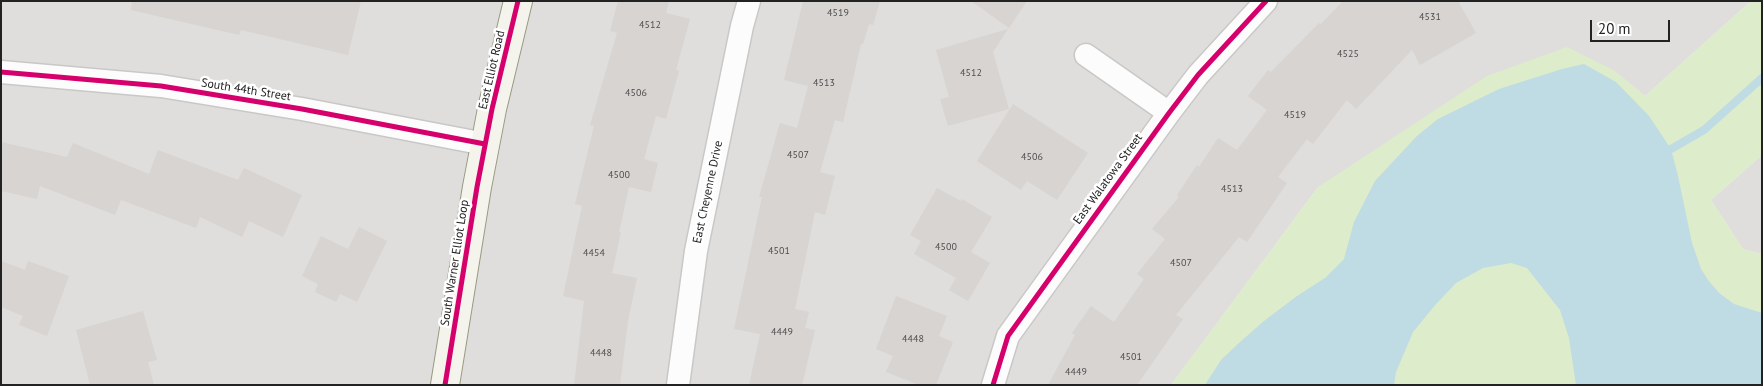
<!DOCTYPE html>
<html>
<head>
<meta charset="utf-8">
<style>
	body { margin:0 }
	#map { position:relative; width:1763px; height:386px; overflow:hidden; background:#f0eeeb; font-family:"PT Sans",sans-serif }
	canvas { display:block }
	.frame { position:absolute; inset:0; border:2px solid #222; pointer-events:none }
	.scale { position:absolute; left:1590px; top:20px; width:80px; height:22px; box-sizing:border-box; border:2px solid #222; border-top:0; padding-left:6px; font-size:15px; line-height:18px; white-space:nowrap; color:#222; -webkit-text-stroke:4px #fff; paint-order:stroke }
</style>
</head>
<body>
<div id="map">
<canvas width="1763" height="386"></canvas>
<div class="frame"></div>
<div class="scale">20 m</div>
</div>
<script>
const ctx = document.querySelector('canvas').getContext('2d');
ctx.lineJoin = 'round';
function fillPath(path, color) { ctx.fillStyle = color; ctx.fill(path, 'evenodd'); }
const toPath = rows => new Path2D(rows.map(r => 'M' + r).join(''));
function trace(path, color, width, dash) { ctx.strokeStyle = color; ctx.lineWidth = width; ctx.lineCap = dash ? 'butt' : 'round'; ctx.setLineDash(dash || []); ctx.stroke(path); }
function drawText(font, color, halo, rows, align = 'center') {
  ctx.font = font + ' "PT Sans",sans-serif'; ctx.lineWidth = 5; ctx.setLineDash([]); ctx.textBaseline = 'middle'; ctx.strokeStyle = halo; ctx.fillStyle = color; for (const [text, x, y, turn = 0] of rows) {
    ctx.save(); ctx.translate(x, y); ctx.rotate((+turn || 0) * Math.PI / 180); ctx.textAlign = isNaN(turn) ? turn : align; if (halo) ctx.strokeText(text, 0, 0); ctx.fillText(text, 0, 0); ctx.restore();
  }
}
fillPath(toPath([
	[1,1,1751,1,1645,96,1613,70,1318,187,1171,385,1,385],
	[1762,155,1762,254,1743,249,1711,200]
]), '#dfdedc');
fillPath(toPath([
	[1751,1,1762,1,1762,155,1711,200,1743,249,1762,254,1762,385,1171,385,1318,187,1487,76,1567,47,1613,70,1645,96]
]), '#ddeccb');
fillPath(toPath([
	[1584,64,1616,82,1649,116,1671,149,1678,176,1692,243,1701,269,1708,280,1719,293,1734,304,1762,313,1762,385,1576,385,1569,338,1560,310,1527,268,1511,263,1483,268,1456,283,1436,304,1413,332,1396,372,1394,385,1205,385,1221,360,1239,343,1264,321,1297,296,1325,278,1344,259,1354,222,1375,181,1417,136,1438,119,1499,89,1562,69]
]), '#bfdbe3');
trace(toPath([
	[1662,151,1671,149,1704,130,1762,78]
]), '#bfdbe3', 8);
fillPath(toPath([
	[132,1,361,1,348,55,241,30,239,35,131,10],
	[618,1,669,1,666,13,690,19,676,70,679,71,666,119,656,116,644,159,658,163,651,192,629,187,619,232,621,232,612,273,637,278,628,321,620,385,574,385,584,301,563,296,582,206,575,204,594,126,590,125,617,33,610,31],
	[803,1,880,1,873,25,869,24,863,44,861,44,843,122,835,120,820,172,835,176,825,215,815,212,795,309,809,312,805,328,815,330,802,385,749,385,760,334,734,329,762,197,759,197,780,123,797,128,808,86,784,80],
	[971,1,1027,1,1009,28],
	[1343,1,1458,1,1476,33,1420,65,1412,50,1356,109,1347,100,1313,144,1307,139,1278,177,1287,183,1247,242,1239,237,1176,315,1183,319,1137,385,1048,385,1075,335,1072,333,1091,306,1114,322,1144,279,1137,274,1165,239,1152,229,1179,197,1177,195,1197,165,1199,167,1218,138,1237,150,1267,110,1248,96,1268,70,1271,72,1319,23,1321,24],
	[1008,29,993,52,1009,109,948,126,940,99,949,97,936,50],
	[1013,104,1088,153,1057,200,1027,181,1021,190,977,161],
	[1,142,67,157,73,143,149,174,158,150,238,180,244,168,302,195,283,237,249,221,242,237,200,217,196,228,121,200,115,215,40,186,37,199,1,191],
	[937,188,961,201,962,199,992,217,971,252,990,263,968,301,949,290,956,278,914,254,921,241,910,235],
	[359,227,387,241,357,302,340,294,336,302,315,292,318,284,302,276,321,236,348,249],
	[1,261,25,270,28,261,69,276,47,336,19,325,23,316,1,307],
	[896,296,947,316,939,336,953,342,936,385,919,385,886,372,893,356,876,349],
	[143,311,157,360,148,362,154,385,90,385,76,330]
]), '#d7d4d2');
const minor = toPath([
	[1086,55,1169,113],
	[1,72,161,86,302,109,485,144],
	[678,385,696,251,742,26,749,1],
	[993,385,1008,336,1169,113,1198,75,1266,1]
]);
const secondary = toPath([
	[445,385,477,187,492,109,518,1]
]);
trace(minor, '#c9c8c7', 25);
trace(secondary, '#999a82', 30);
trace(minor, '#fdfcfc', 22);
trace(secondary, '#f4f4ed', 28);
trace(toPath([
	[1,72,161,86,302,109,485,144],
	[445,385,477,187,492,109,518,1],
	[993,385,1008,336,1169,113,1198,75,1266,1]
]), '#d6006c', 5);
drawText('10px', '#4f4e4e', null, [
	["4519",838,13],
	["4531",1430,17],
	["4512",650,25],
	["4525",1348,54],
	["4512",971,73],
	["4513",824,83],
	["4506",636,93],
	["4519",1295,115],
	["4507",798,155],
	["4506",1032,157],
	["4500",619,175],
	["4513",1232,189],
	["4500",946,247],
	["4501",779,251],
	["4454",594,253],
	["4507",1181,263],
	["4449",782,332],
	["4448",913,339],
	["4448",601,353],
	["4501",1131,357],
	["4449",1076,372]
]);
drawText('12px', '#222', '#fff', [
	["East Elliot Road",492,70,-77],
	["South 44th Street",246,90,9],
	["East Walatowa Street",1108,179,-54],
	["East Cheyenne Drive",708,192,-78],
	["South Warner Elliot Loop",455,263,-81]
]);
</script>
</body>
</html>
